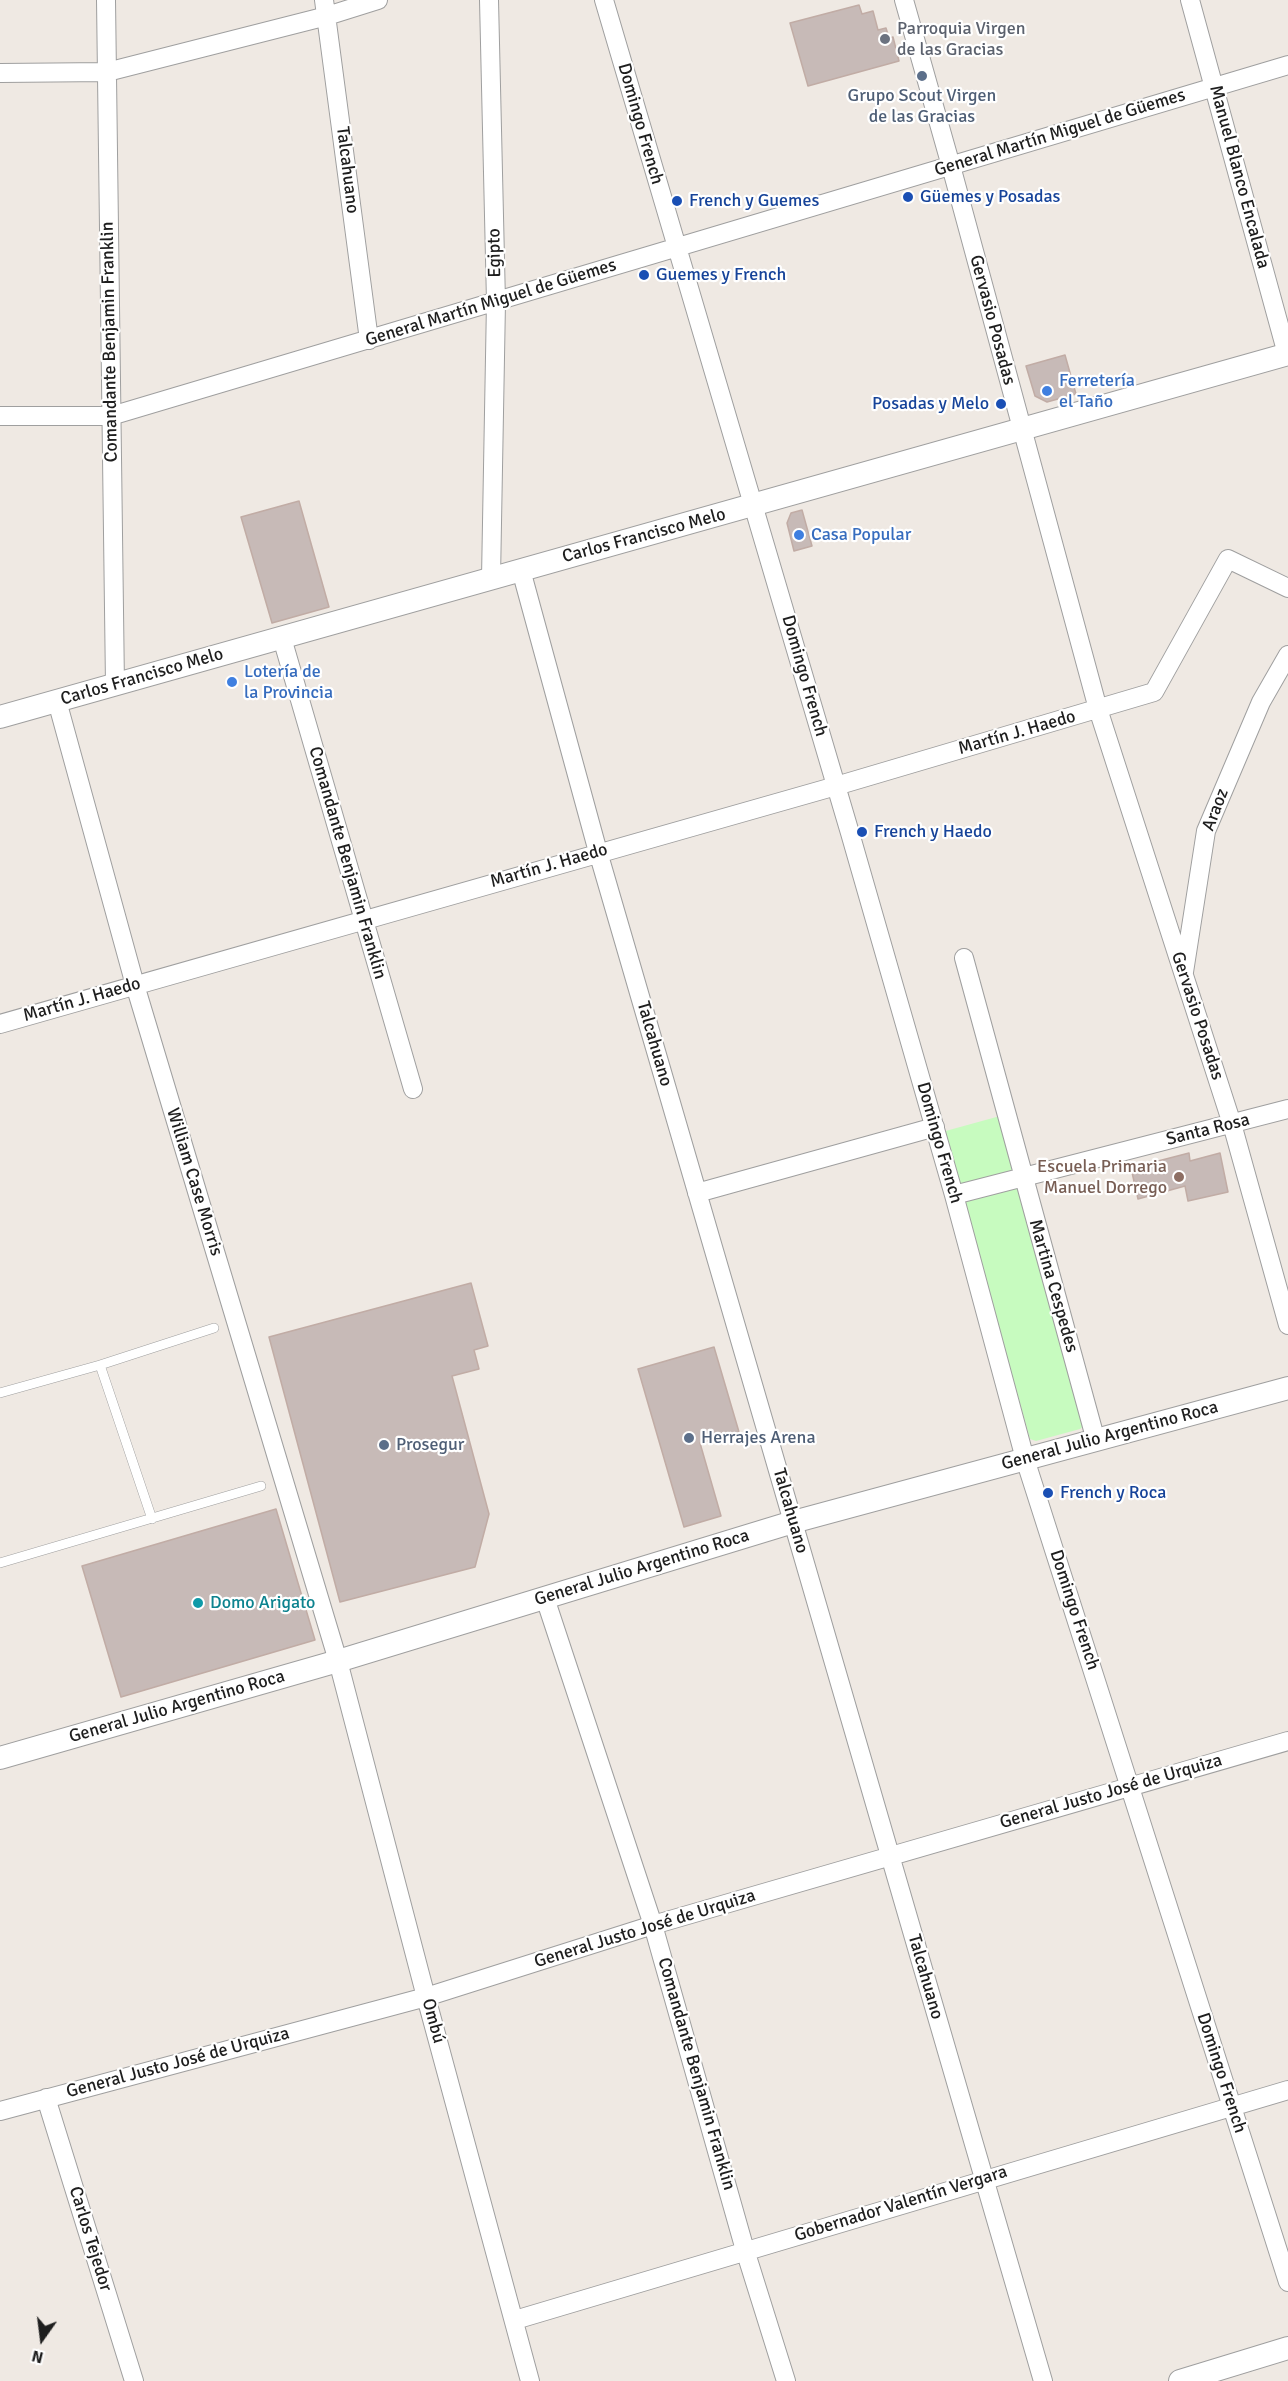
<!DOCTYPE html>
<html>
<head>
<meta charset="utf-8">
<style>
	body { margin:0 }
	#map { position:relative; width:1288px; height:2381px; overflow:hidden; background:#efe9e3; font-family:Signika,sans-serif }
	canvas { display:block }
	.north { position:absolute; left:12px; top:2309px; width:60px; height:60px; -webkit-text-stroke:4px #fff; paint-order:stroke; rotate:194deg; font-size:16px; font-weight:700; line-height:24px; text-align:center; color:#1e1e1e }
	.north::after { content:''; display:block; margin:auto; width:21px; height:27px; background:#1e1e1e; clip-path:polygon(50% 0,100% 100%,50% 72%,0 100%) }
</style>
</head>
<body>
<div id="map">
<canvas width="1288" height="2381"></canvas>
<div class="north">N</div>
</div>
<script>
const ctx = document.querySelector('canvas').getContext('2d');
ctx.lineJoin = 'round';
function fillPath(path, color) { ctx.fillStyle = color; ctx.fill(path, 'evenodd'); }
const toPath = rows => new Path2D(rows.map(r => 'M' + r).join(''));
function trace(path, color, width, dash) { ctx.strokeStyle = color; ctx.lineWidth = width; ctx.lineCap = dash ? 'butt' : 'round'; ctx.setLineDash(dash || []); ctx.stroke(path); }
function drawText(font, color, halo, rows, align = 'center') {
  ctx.font = font + ' Signika,sans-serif'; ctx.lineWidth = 4.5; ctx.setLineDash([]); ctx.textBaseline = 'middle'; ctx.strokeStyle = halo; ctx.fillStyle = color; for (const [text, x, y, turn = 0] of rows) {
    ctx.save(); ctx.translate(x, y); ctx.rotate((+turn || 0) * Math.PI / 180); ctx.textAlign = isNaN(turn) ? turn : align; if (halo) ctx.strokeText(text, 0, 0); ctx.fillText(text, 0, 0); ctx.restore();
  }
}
fillPath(toPath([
	[1000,1116,1014,1165,1013,1173,963,1187,957,1182,942,1132],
	[1014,1185,1021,1191,1087,1423,1080,1429,1036,1441,1030,1439,964,1204,967,1198]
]), '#c7fbbf');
const building = toPath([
	[859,5,862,14,873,11,878,30,886,28,889,38,893,37,899,61,808,86,790,23,859,5],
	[1065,355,1076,394,1047,402,1035,396,1026,366,1065,355],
	[299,501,329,607,272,623,241,517,299,501],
	[802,510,812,546,794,551,787,523,791,513,802,510],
	[1189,1153,1190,1161,1220,1153,1228,1192,1188,1201,1185,1186,1138,1199,1131,1168,1189,1153],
	[471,1283,488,1346,474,1350,479,1369,452,1376,489,1514,475,1567,340,1602,269,1337,471,1283],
	[714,1347,739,1432,700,1443,721,1516,684,1527,638,1369,714,1347],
	[276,1509,315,1640,121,1697,82,1566,276,1509]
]);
fillPath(building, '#c7bab7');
trace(building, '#c1aca5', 1.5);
const service = toPath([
	[100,1365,214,1328],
	[0,1393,100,1365,152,1519],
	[0,1563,261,1486]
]);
const minor = toPath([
	[106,0,115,685],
	[324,0,369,340],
	[489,0,496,302,491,578],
	[604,0,850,833,954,1195,1025,1459,1288,2282],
	[904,0,951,166,1098,709,1232,1124,1288,1325],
	[1190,0,1287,354],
	[0,73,107,72,327,16,378,0],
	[0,416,111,416,1288,65],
	[521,570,598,852,1043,2381],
	[282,638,413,1089],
	[57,701,135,985,338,1661,426,1997,530,2381],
	[964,958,1096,1441],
	[1184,972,1206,831,1261,702,1288,655],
	[0,1024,836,786,1154,692,1228,559,1288,588],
	[697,1193,935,1127],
	[954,1195,1288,1109],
	[545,1598,653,1925,745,2250,786,2381],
	[46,2098,134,2381],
	[0,2111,426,1997,653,1925,1288,1741],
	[515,2320,1288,2090]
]);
const tertiary = toPath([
	[0,717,1288,354],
	[0,1758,338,1661,793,1522,1288,1388],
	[1180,2381,1288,2348]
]);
trace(service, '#9f9f9f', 10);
trace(minor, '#9f9f9f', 20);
trace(tertiary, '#9f9f9f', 24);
trace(service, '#fff', 9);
trace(minor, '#fff', 18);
trace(tertiary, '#fff', 22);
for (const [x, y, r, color] of [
	[885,39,6,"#6b7280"],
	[922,76,6,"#5c6f8a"],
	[908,197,6,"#1a4fb4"],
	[677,201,6,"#1a4fb4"],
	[644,275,6,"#1a4fb4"],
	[1047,391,6,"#3f7fe0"],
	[1001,404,6,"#1a4fb4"],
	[799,535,6,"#3f7fe0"],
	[232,682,6,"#3f7fe0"],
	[862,832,6,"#1a4fb4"],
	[1179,1177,6,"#8d6e63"],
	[689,1438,6,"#5c6f8a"],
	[384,1445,6,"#5c6f8a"],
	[1048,1493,6,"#1a4fb4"],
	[198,1603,6,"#0f9aa8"]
]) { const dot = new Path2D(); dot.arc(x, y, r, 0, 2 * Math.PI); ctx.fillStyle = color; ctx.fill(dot); trace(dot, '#fff', 2); }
drawText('18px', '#5b616d', '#fff', [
	["Parroquia Virgen",897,29],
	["de las Gracias",897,50]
], 'left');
drawText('18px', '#4e5e75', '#fff', [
	["Grupo Scout Virgen",922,96,"center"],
	["de las Gracias",922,117,"center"],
	["Herrajes Arena",701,1438],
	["Prosegur",396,1445]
], 'left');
drawText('18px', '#1e1e1e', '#fff', [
	["Domingo French",640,124,74],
	["General Martín Miguel de Güemes",1060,133,-17],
	["Talcahuano",347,170,83],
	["Manuel Blanco Encalada",1239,177,75],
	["Egipto",495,253,-91],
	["General Martín Miguel de Güemes",491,303,-17],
	["Gervasio Posadas",992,320,75],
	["Comandante Benjamin Franklin",110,342,-91],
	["Carlos Francisco Melo",644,536,-15],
	["Domingo French",804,676,74],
	["Carlos Francisco Melo",142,677,-16],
	["Martín J. Haedo",1017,733,-16],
	["Araoz",1216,810,-69],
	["Comandante Benjamin Franklin",347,863,74],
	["Martín J. Haedo",549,866,-16],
	["Martín J. Haedo",82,1000,-16],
	["Gervasio Posadas",1197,1016,72],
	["Talcahuano",654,1044,74],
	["Santa Rosa",1208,1130,-14],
	["Domingo French",939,1143,74],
	["William Case Morris",194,1182,73],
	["Martina Cespedes",1053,1286,74],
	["General Julio Argentino Roca",1110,1436,-15],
	["Talcahuano",790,1511,74],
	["General Julio Argentino Roca",642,1568,-17],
	["Domingo French",1074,1610,72],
	["General Julio Argentino Roca",177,1707,-16],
	["General Justo José de Urquiza",1111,1792,-16],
	["General Justo José de Urquiza",645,1929,-17],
	["Talcahuano",925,1977,74],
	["Ombú",433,2021,75],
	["General Justo José de Urquiza",178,2063,-15],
	["Domingo French",1221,2073,72],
	["Comandante Benjamin Franklin",696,2074,74],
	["Gobernador Valentín Vergara",901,2204,-17],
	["Carlos Tejedor",90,2239,73]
]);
drawText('18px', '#164399', '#fff', [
	["Güemes y Posadas",920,197],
	["French y Guemes",689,201],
	["Guemes y French",656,275],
	["Posadas y Melo",989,404,"right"],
	["French y Haedo",874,832],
	["French y Roca",1060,1493]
], 'left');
drawText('18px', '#366cbe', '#fff', [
	["Ferretería",1059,381],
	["el Taño",1059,402],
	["Casa Popular",811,535],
	["Lotería de",244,672],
	["la Provincia",244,693]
], 'left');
drawText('18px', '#785e54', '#fff', [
	["Escuela Primaria",1167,1167],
	["Manuel Dorrego",1167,1188]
], 'right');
drawText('18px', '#0d838f', '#fff', [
	["Domo Arigato",210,1603]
], 'left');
</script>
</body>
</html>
